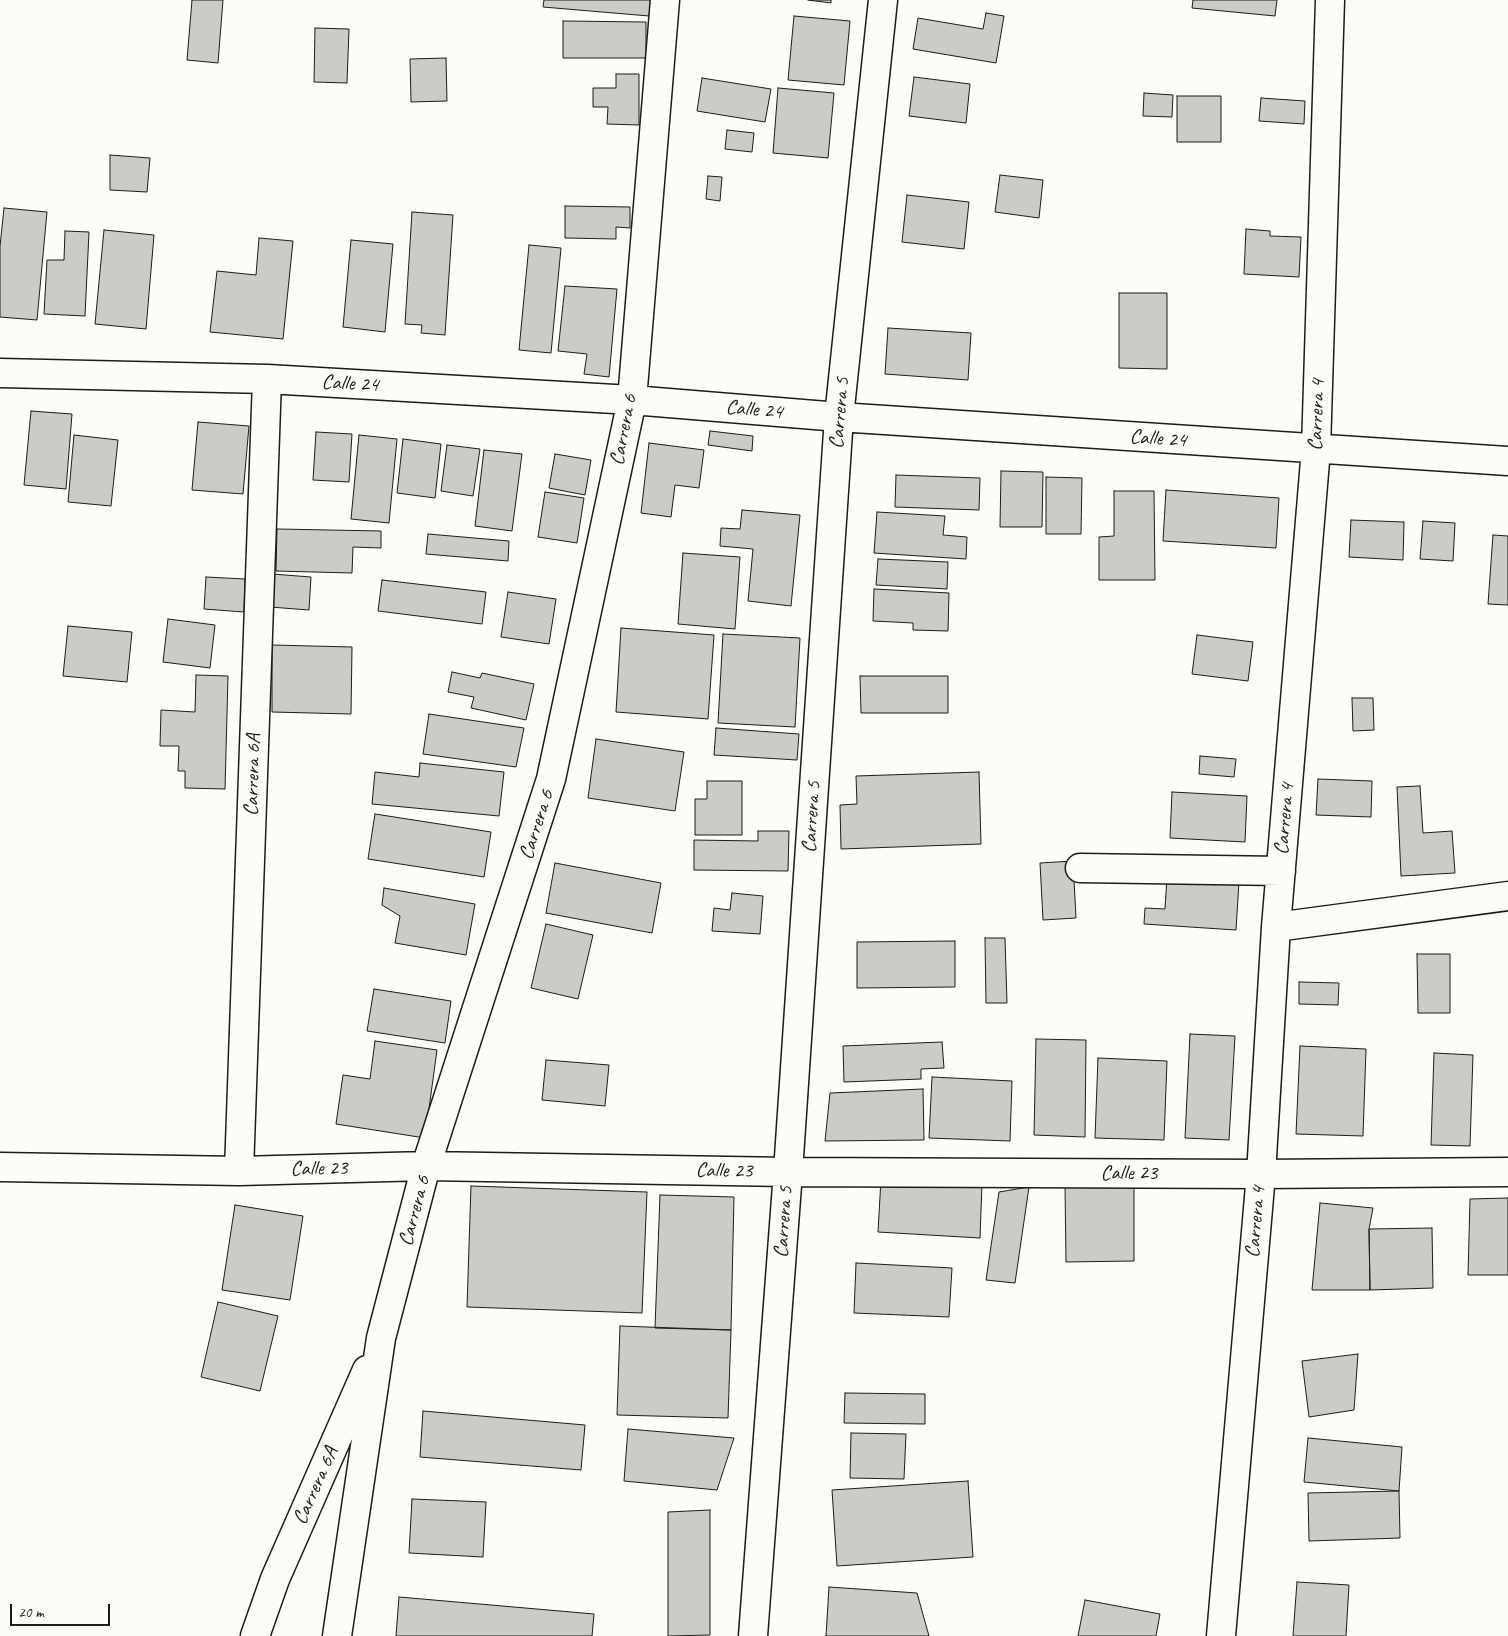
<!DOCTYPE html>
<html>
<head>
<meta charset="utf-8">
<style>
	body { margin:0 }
	#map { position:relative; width:1508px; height:1636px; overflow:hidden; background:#fdfcf7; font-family:Caveat,sans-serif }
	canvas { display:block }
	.scale { position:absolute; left:10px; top:1604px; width:100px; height:22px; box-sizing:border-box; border:2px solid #1c1c1c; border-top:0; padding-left:6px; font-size:15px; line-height:18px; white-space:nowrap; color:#1c1c1c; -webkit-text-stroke:4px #fdfcf7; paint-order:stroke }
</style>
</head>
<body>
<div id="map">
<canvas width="1508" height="1636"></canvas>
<div class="scale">20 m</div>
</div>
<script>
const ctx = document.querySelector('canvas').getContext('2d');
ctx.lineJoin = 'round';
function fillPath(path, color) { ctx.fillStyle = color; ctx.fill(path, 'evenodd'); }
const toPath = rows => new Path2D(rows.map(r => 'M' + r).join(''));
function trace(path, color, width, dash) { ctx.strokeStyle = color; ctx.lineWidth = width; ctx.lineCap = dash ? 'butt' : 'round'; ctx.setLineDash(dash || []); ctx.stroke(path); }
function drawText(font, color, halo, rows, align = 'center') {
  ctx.font = font + ' Caveat,sans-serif'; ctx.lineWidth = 5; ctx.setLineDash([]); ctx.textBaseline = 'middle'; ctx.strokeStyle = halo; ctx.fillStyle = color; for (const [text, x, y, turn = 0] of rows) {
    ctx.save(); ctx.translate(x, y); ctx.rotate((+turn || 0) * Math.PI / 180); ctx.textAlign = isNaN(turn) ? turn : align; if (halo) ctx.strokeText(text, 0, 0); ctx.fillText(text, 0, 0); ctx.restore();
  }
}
const building = toPath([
	[192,0,223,0,218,63,187,60,192,0],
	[544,0,651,0,649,16,543,7,544,0],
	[808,0,831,0,831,3,808,0],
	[1193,0,1277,0,1275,16,1192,8,1193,0],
	[986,13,1004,16,996,63,913,49,918,18,983,29,986,13],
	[794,16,850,21,844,85,788,80,794,16],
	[563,21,646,22,646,58,563,58,563,21],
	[315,28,349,29,347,83,314,82,315,28],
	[446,58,447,101,411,102,410,59,446,58],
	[616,74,639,74,639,125,607,124,608,107,593,107,593,88,616,88,616,74],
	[914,77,970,84,966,123,909,116,914,77],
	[702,78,771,89,765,122,697,111,702,78],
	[778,88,834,93,828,158,773,153,778,88],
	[1144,93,1173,95,1172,117,1143,116,1144,93],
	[1177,96,1221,96,1221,142,1177,142,1177,96],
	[1261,98,1305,101,1304,124,1259,121,1261,98],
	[727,130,754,133,752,152,725,149,727,130],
	[110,155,150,158,147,192,110,190,110,155],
	[1000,175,1043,180,1039,218,995,212,1000,175],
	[708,176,722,177,720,201,706,199,708,176],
	[907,195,969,202,964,249,902,242,907,195],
	[565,206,630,207,630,228,616,227,616,239,565,238,565,206],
	[4,208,47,212,37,320,0,317,0,246,4,208],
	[412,212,453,215,445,335,421,333,422,325,405,324,412,212],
	[1246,229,1270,231,1270,236,1301,237,1299,277,1244,274,1246,229],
	[104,230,154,235,146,329,95,324,104,230],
	[65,231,89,232,85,316,44,314,47,260,64,260,65,231],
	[259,238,293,241,283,339,210,332,217,271,256,275,259,238],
	[351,240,393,244,385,332,343,327,351,240],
	[529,245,561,248,551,353,519,350,529,245],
	[565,286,617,289,609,377,584,374,587,354,558,351,565,286],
	[1119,293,1167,293,1167,369,1119,368,1119,293],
	[888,328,971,333,968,380,885,374,888,328],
	[31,411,72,414,66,489,24,485,31,411],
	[198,422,249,426,243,494,192,490,198,422],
	[710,431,753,436,752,451,708,445,710,431],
	[316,432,352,434,349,482,313,480,316,432],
	[74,435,118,440,111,506,68,502,74,435],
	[359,435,397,439,389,523,351,519,359,435],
	[403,439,441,444,435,498,397,493,403,439],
	[649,443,704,450,699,488,675,485,671,517,641,513,649,443],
	[447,445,480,449,473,496,441,491,447,445],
	[484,450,522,454,512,531,475,526,484,450],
	[555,454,591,460,585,495,549,488,555,454],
	[1001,471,1043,472,1042,527,1000,527,1001,471],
	[896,475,980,478,979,510,895,507,896,475],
	[1046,477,1082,478,1081,534,1046,534,1046,477],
	[1166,490,1279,498,1276,548,1163,541,1166,490],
	[1114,491,1154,491,1155,580,1099,580,1099,537,1114,536,1114,491],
	[545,492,584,498,577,543,538,537,545,492],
	[742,510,800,515,791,606,748,601,753,549,720,546,721,528,740,529,742,510],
	[877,512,945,516,943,535,967,537,966,559,874,553,877,512],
	[1351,520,1404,522,1403,560,1349,557,1351,520],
	[1423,521,1455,523,1453,561,1420,559,1423,521],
	[277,529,381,531,381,548,353,547,352,573,276,571,277,529],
	[428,534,509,541,508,561,426,554,428,534],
	[1493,535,1508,536,1508,605,1488,604,1493,535],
	[683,553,740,557,735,629,678,624,683,553],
	[878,559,948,562,947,589,876,585,878,559],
	[272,574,311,577,309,610,270,607,272,574],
	[206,577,245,579,244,612,204,609,206,577],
	[382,580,486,592,482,624,378,611,382,580],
	[874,589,949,593,948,631,913,630,913,623,873,621,874,589],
	[508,592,556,599,549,644,501,637,508,592],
	[168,619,215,625,210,668,163,662,168,619],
	[68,626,132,632,127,682,63,676,68,626],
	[621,628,714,635,708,719,616,712,621,628],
	[723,634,800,638,795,727,718,723,723,634],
	[1197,635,1253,642,1248,681,1192,674,1197,635],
	[272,645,352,647,351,714,272,712,272,645],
	[452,672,480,678,482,673,534,684,526,720,471,708,474,697,448,692,452,672],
	[196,675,228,676,225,789,185,788,185,771,178,771,179,746,160,746,161,710,195,712,196,675],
	[860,676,948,676,948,713,861,713,860,676],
	[1352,698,1373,698,1374,730,1353,731,1352,698],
	[429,714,524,728,516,767,423,754,429,714],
	[716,728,799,734,797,760,714,755,716,728],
	[596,739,684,752,675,811,588,798,596,739],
	[1200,756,1236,759,1234,777,1199,774,1200,756],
	[420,763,504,772,499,816,372,804,375,772,419,777,420,763],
	[979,772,981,844,841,849,840,805,857,804,856,776,979,772],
	[1318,779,1372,781,1371,817,1316,815,1318,779],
	[707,781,742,781,742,835,695,835,695,799,707,799,707,781],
	[1420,786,1423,833,1452,831,1455,873,1401,876,1397,787,1420,786],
	[1172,792,1247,796,1245,842,1170,838,1172,792],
	[375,814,491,832,484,877,368,859,375,814],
	[758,831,789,831,788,871,694,870,694,840,758,841,758,831],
	[1073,861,1076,918,1043,920,1040,863,1073,861],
	[555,863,661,883,652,933,546,913,555,863],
	[1167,877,1239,882,1236,930,1144,924,1145,908,1165,909,1167,877],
	[384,888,475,904,466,955,395,943,400,916,382,905,384,888],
	[732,893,763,896,760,934,712,931,714,908,730,910,732,893],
	[546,924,593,935,578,999,531,988,546,924],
	[985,938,1005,938,1007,1003,986,1003,985,938],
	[955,941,955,987,857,988,857,942,955,941],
	[1417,954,1450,954,1450,1013,1418,1013,1417,954],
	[1299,982,1339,983,1338,1005,1299,1004,1299,982],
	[374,989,451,1001,445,1043,367,1031,374,989],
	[1190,1034,1235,1036,1229,1140,1185,1138,1190,1034],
	[1036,1039,1086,1040,1085,1137,1034,1135,1036,1039],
	[375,1041,437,1050,425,1138,336,1124,343,1075,370,1079,375,1041],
	[942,1042,944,1068,921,1069,921,1079,844,1082,843,1046,942,1042],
	[1300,1046,1366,1049,1363,1136,1296,1134,1300,1046],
	[1434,1053,1473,1055,1470,1146,1431,1145,1434,1053],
	[1098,1058,1167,1061,1164,1140,1095,1138,1098,1058],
	[546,1060,609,1065,605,1106,542,1100,546,1060],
	[932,1077,1012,1081,1010,1141,929,1138,932,1077],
	[923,1089,924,1140,825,1141,830,1093,923,1089],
	[881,1179,982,1184,980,1238,878,1232,881,1179],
	[1134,1185,1134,1261,1066,1262,1065,1186,1134,1185],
	[471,1186,647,1192,642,1313,467,1307,471,1186],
	[1029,1187,1015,1283,986,1280,999,1192,1029,1187],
	[660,1195,734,1197,731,1330,655,1328,660,1195],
	[1508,1198,1508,1275,1468,1275,1470,1199,1508,1198],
	[1320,1203,1373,1208,1369,1229,1370,1290,1312,1290,1320,1203],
	[235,1205,303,1216,290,1300,222,1290,235,1205],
	[1432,1228,1433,1288,1370,1290,1369,1229,1432,1228],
	[856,1263,952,1268,949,1317,854,1313,856,1263],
	[218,1302,278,1316,260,1391,201,1377,218,1302],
	[620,1326,731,1330,728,1418,617,1415,620,1326],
	[1358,1354,1354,1410,1309,1417,1302,1361,1358,1354],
	[845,1393,925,1394,925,1424,844,1423,845,1393],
	[423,1411,585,1425,581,1470,420,1457,423,1411],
	[628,1429,734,1438,717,1490,624,1481,628,1429],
	[851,1433,906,1434,904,1479,850,1478,851,1433],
	[1308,1438,1402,1447,1399,1491,1304,1482,1308,1438],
	[968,1481,973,1557,837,1566,832,1490,968,1481],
	[1399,1491,1400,1538,1309,1541,1308,1493,1399,1491],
	[412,1499,486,1502,483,1557,409,1553,412,1499],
	[710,1510,710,1635,668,1636,668,1512,710,1510],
	[1297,1582,1349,1585,1346,1636,1293,1636,1297,1582],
	[829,1587,917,1593,929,1636,826,1636,829,1587],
	[399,1597,594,1614,592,1636,396,1636,399,1597],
	[1085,1600,1160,1614,1156,1636,1078,1636,1085,1600]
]);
fillPath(building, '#cccbc8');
trace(building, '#1c1c1c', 1);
const minor = toPath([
	[0,373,267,379,632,400,839,417,1508,461],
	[1080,868,1281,871],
	[1276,927,1508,896],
	[0,1167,239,1171,426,1166,788,1172,1261,1174,1508,1172],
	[239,1171,267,379],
	[255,1636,275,1579,367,1370],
	[337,1636,381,1338,426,1166,551,779,632,400,665,0],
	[753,1636,788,1172,839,417,883,0],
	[1221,1636,1261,1174,1276,927,1316,449,1330,0]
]);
trace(minor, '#1c1c1c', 31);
trace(minor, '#fdfcf7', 28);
drawText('21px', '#1c1c1c', '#fdfcf7', [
	["Calle 24",350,384,3],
	["Calle 24",754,410,5],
	["Carrera 5",840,413,-85],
	["Carrera 4",1317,415,-88],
	["Carrera 6",624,430,-79],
	["Calle 24",1158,439,4],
	["Carrera 6A",253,775,-88],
	["Carrera 5",812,817,-86],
	["Carrera 4",1285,819,-85],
	["Carrera 6",537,825,-72],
	["Calle 23",319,1169,-1],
	["Calle 23",724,1171,1],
	["Calle 23",1129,1173],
	["Carrera 6",415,1211,-75],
	["Carrera 5",784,1222,-86],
	["Carrera 4",1256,1222,-85],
	["Carrera 6A",316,1486,-66]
]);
</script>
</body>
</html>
